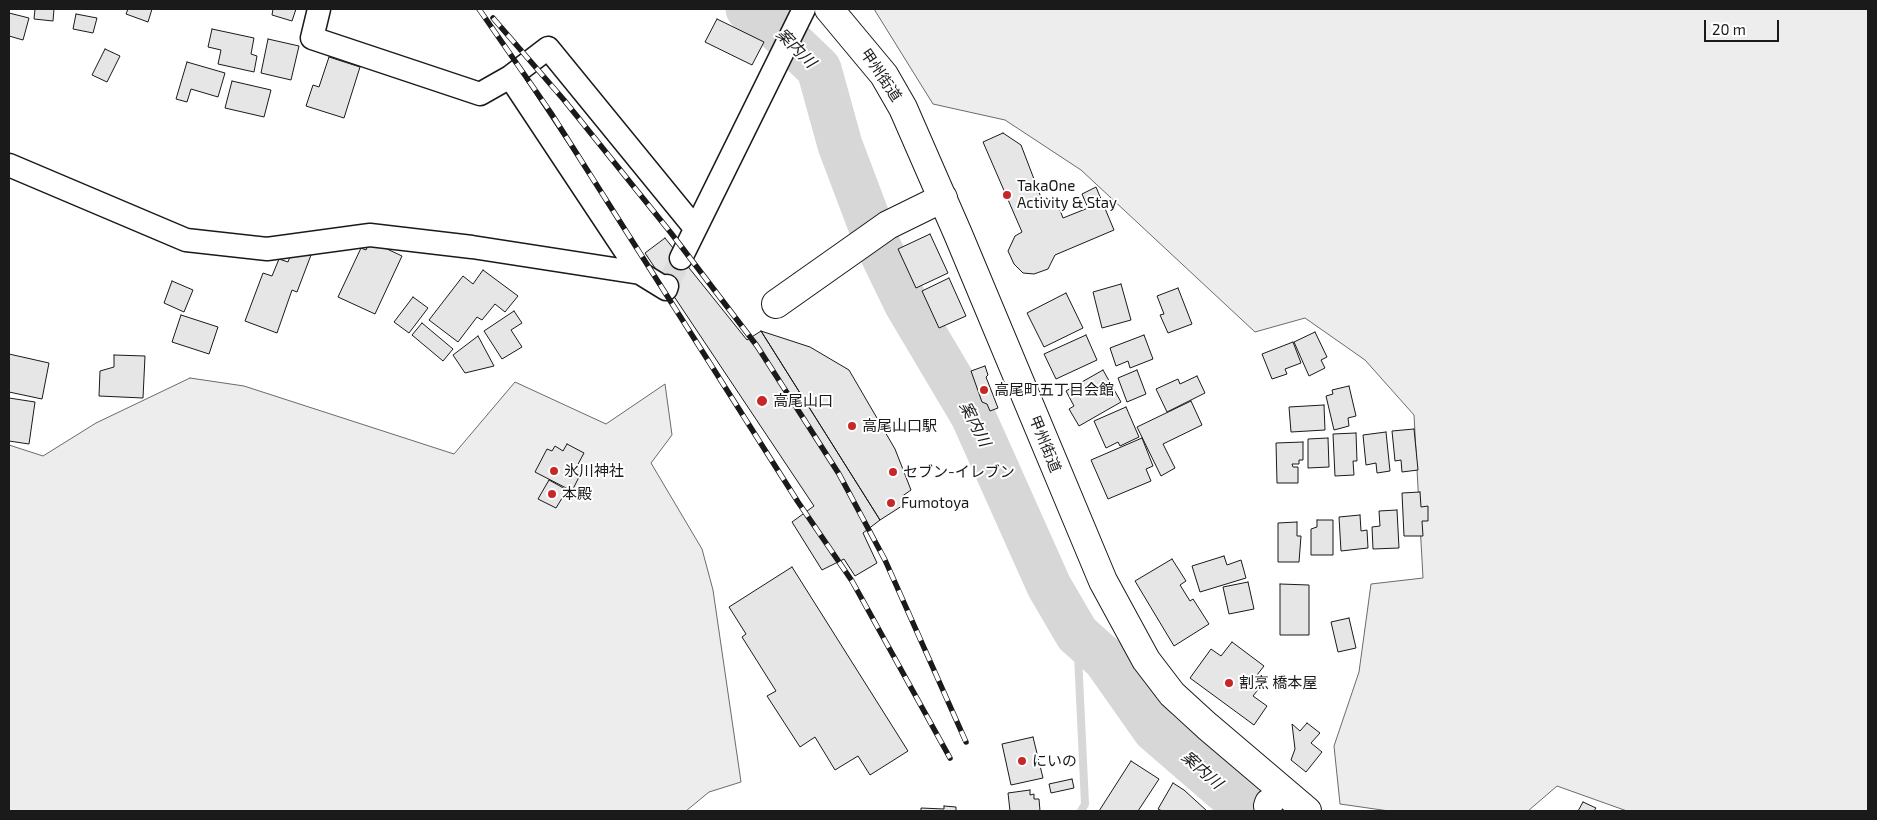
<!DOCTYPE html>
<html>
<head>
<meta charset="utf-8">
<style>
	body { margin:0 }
	#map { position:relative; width:1877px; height:820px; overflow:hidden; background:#fff; font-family:"Exo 2",sans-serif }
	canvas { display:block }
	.frame { position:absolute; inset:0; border:10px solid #1a1a1a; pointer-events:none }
	.scale { position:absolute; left:1704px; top:20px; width:75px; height:22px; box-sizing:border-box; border:2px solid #1a1a1a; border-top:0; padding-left:6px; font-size:15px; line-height:18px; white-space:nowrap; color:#1a1a1a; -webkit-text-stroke:4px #fff; paint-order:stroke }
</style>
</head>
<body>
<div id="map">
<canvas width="1877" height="820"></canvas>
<div class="frame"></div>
<div class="scale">20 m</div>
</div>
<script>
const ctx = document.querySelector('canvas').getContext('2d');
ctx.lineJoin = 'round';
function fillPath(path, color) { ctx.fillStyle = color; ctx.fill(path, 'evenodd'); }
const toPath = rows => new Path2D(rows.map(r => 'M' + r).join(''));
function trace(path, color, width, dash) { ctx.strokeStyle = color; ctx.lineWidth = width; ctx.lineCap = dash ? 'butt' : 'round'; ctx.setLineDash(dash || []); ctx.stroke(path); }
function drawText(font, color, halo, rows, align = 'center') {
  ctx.font = font + ' "Exo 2","Noto Sans JP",sans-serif'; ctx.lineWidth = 4; ctx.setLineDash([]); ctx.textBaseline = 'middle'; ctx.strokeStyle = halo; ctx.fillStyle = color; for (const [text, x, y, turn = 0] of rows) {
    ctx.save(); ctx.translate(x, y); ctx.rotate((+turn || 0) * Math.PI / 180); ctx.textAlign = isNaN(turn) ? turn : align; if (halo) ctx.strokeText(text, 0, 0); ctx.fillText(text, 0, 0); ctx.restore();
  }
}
const green = toPath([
	[874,9,1868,9,1868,811,1627,811,1557,786,1528,811,1389,811,1340,804,1334,746,1359,672,1371,584,1423,578,1414,415,1365,360,1305,318,1255,332,1081,170,1005,120,933,104,874,9],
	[190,378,244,386,454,454,515,382,606,424,665,384,672,435,651,463,702,549,713,590,741,782,709,792,686,811,9,811,9,445,43,456,96,423,190,378]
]);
fillPath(green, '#ededed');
trace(green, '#6a6a6a', 1);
trace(toPath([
	[1077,634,1085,804,1081,811]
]), '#d7d7d7', 8);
trace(toPath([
	[748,9,769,21,819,69,840,145,877,243,906,303,973,416,1049,586,1077,634,1105,659,1155,730,1249,811]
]), '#d7d7d7', 45);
const building = toPath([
	[35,9,54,9,53,21,34,19,35,9],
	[128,9,152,9,148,22,126,14,128,9],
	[273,9,296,9,292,21,272,15,273,9],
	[9,13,29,18,23,40,9,36,9,13],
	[76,14,97,18,93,33,73,29,76,14],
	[717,19,764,42,752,65,705,42,717,19],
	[212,29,254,38,251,54,257,56,254,72,218,64,221,50,208,47,212,29],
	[268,39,299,46,291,80,261,73,268,39],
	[105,49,120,56,107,82,92,75,105,49],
	[329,57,360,67,344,118,306,106,313,85,319,87,329,57],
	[187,62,225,73,218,97,191,89,187,102,176,99,187,62],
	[232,81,271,90,264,117,225,108,232,81],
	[1003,133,1021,145,1042,200,1047,198,1051,207,1058,205,1063,218,1088,208,1082,194,1096,187,1114,230,1055,255,1048,269,1034,274,1023,273,1014,264,1008,251,1015,236,1022,232,983,142,1003,133],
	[930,234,948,273,916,288,898,249,930,234],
	[665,238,747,340,761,331,880,520,863,533,877,563,855,576,844,559,822,570,792,522,814,506,645,253,665,238],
	[370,241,402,256,375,314,338,297,361,248,366,250,370,241],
	[293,249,311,255,297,292,292,290,277,333,245,321,263,273,272,276,279,259,288,262,293,249],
	[483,270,518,296,505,312,495,304,482,320,477,317,458,342,429,320,463,276,473,284,483,270],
	[949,278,966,316,939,328,922,291,949,278],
	[172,281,193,290,184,312,164,303,172,281],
	[1121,284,1131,320,1102,328,1093,292,1121,284],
	[1178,288,1192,324,1168,333,1160,315,1164,314,1157,296,1178,288],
	[1066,293,1083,328,1044,347,1027,313,1066,293],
	[413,297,428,308,409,333,394,322,413,297],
	[514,311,522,323,511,330,522,347,502,359,484,331,514,311],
	[181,315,218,327,209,354,172,342,181,315],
	[422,323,453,349,443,361,412,335,422,323],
	[761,331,810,347,849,370,895,449,911,490,901,497,905,504,880,520,761,331],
	[1315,332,1327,357,1321,360,1325,368,1309,376,1294,342,1315,332],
	[1086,335,1097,360,1056,379,1044,354,1086,335],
	[1144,335,1153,359,1130,368,1128,361,1116,366,1110,348,1144,335],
	[478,336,494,366,465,373,453,355,478,336],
	[1293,342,1301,363,1285,369,1287,374,1272,379,1262,354,1293,342],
	[9,354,49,363,42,399,9,392,9,354],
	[114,355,145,356,143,398,99,396,100,371,114,367,114,355],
	[985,366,988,375,986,377,998,408,990,411,987,404,982,402,971,371,985,366],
	[1103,370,1121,402,1079,426,1069,409,1074,406,1066,391,1103,370],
	[1137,370,1146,394,1127,402,1118,378,1137,370],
	[1197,376,1205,393,1167,412,1156,389,1178,379,1180,384,1197,376],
	[1349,386,1356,416,1348,418,1349,426,1334,430,1326,396,1333,394,1332,390,1349,386],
	[9,398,35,402,29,444,9,441,9,398],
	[1191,401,1202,425,1163,444,1175,468,1161,476,1137,427,1191,401],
	[1324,405,1325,430,1291,432,1289,407,1324,405],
	[1126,407,1139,437,1120,446,1118,442,1106,448,1094,421,1126,407],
	[1414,429,1418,470,1402,472,1401,460,1395,461,1392,431,1414,429],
	[1386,432,1390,471,1377,473,1376,463,1366,465,1363,435,1386,432],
	[1356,433,1357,461,1353,461,1354,475,1335,476,1333,434,1356,433],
	[1142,438,1153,466,1146,469,1151,481,1108,499,1091,460,1142,438],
	[1328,438,1329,467,1308,468,1308,439,1328,438],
	[1303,442,1303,460,1299,460,1299,464,1292,464,1293,467,1298,467,1298,483,1277,483,1276,443,1303,442],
	[567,444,584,453,577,466,583,469,572,491,535,472,547,449,552,451,555,446,563,451,567,444],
	[549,480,567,490,556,508,538,499,549,480],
	[1420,492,1421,507,1428,506,1428,521,1422,521,1423,536,1404,536,1402,493,1420,492],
	[1397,510,1399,548,1373,549,1372,527,1380,526,1379,511,1397,510],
	[1360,515,1361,531,1367,530,1368,548,1341,551,1339,517,1360,515],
	[1317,520,1333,520,1333,555,1311,555,1311,529,1317,527,1317,520],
	[1297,522,1297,536,1301,536,1299,562,1278,562,1278,523,1297,522],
	[1224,556,1227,565,1241,560,1246,578,1200,592,1192,566,1224,556],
	[1172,559,1186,581,1180,585,1190,601,1193,599,1209,624,1174,646,1135,581,1172,559],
	[792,567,908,751,870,775,858,756,835,770,815,737,800,747,767,696,776,691,742,637,746,634,729,607,792,567],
	[1248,582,1254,609,1229,614,1223,587,1248,582],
	[1280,584,1309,585,1309,635,1280,635,1280,584],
	[1349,618,1356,648,1338,652,1331,622,1349,618],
	[1232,642,1264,666,1257,675,1265,681,1253,696,1267,706,1254,725,1190,678,1211,649,1221,656,1232,642],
	[1307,723,1320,733,1311,743,1322,752,1306,772,1291,760,1295,749,1292,724,1300,731,1307,723],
	[1033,737,1043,778,1011,785,1002,744,1033,737],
	[1131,761,1159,779,1138,811,1099,811,1131,761],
	[1072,779,1074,788,1051,793,1049,784,1072,779],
	[1173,783,1184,790,1207,811,1162,811,1158,809,1173,783],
	[1030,790,1030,795,1034,794,1034,799,1039,799,1040,811,1010,811,1008,793,1030,790],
	[1583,802,1596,808,1594,811,1578,811,1583,802],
	[944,806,956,807,956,811,921,811,921,808,944,809,944,806]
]);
fillPath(building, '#e6e6e6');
trace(building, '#1a1a1a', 1);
trace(toPath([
	[667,286,681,258]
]), '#ddd', 22, [22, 11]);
const street = toPath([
	[319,9,312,38,480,94,510,77],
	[9,165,186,240,267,249,370,235,472,247,640,273,666,289,667,286],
	[681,258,804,9],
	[640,273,510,77,548,48,695,228]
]);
const secondary = toPath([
	[776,304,888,225,943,198],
	[1268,806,1269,803]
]);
const highway = toPath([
	[829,9,884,75,903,108,958,234,1103,581,1146,660,1172,694,1207,726,1307,811]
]);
trace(street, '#1a1a1a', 25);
trace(secondary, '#1a1a1a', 30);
trace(highway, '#1a1a1a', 30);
trace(street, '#fff', 22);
trace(secondary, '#fff', 28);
trace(highway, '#fff', 28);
const rail = toPath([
	[479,9,551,113,798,502,852,581,950,758],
	[493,18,564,100,671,233,757,346,839,474,885,560,966,742]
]);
trace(rail, '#1a1a1a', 5.5);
trace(rail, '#fff', 4, [11]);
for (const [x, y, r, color] of [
	[1007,195,5,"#c62828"],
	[984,390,5,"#c62828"],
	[762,401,6,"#c62828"],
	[852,426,5,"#c62828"],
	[554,471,5,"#c62828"],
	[893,472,5,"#c62828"],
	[552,494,5,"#c62828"],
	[891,503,5,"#c62828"],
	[1229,683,5,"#c62828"],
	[1022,761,5,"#c62828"]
]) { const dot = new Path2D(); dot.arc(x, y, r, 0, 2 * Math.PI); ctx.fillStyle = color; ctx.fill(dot); trace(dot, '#fff', 2); }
drawText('15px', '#1a1a1a', '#fff', [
	["甲州街道",881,75,56],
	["甲州街道",1045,444,68]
]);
drawText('15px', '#1a1a1a', '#fff', [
	["TakaOne",1017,186],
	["Activity & Stay",1017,203],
	["高尾町五丁目会館",994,390],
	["高尾山口",773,401],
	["高尾山口駅",862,426],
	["氷川神社",564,471],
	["セブン-イレブン",903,472],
	["本殿",562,494],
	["Fumotoya",901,503],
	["割烹 橋本屋",1239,683],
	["にいの",1032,761]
], 'left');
drawText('italic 16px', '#1a1a1a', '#fff', [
	["案内川",796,48,45],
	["案内川",975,424,63],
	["案内川",1202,770,41]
]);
</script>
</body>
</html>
